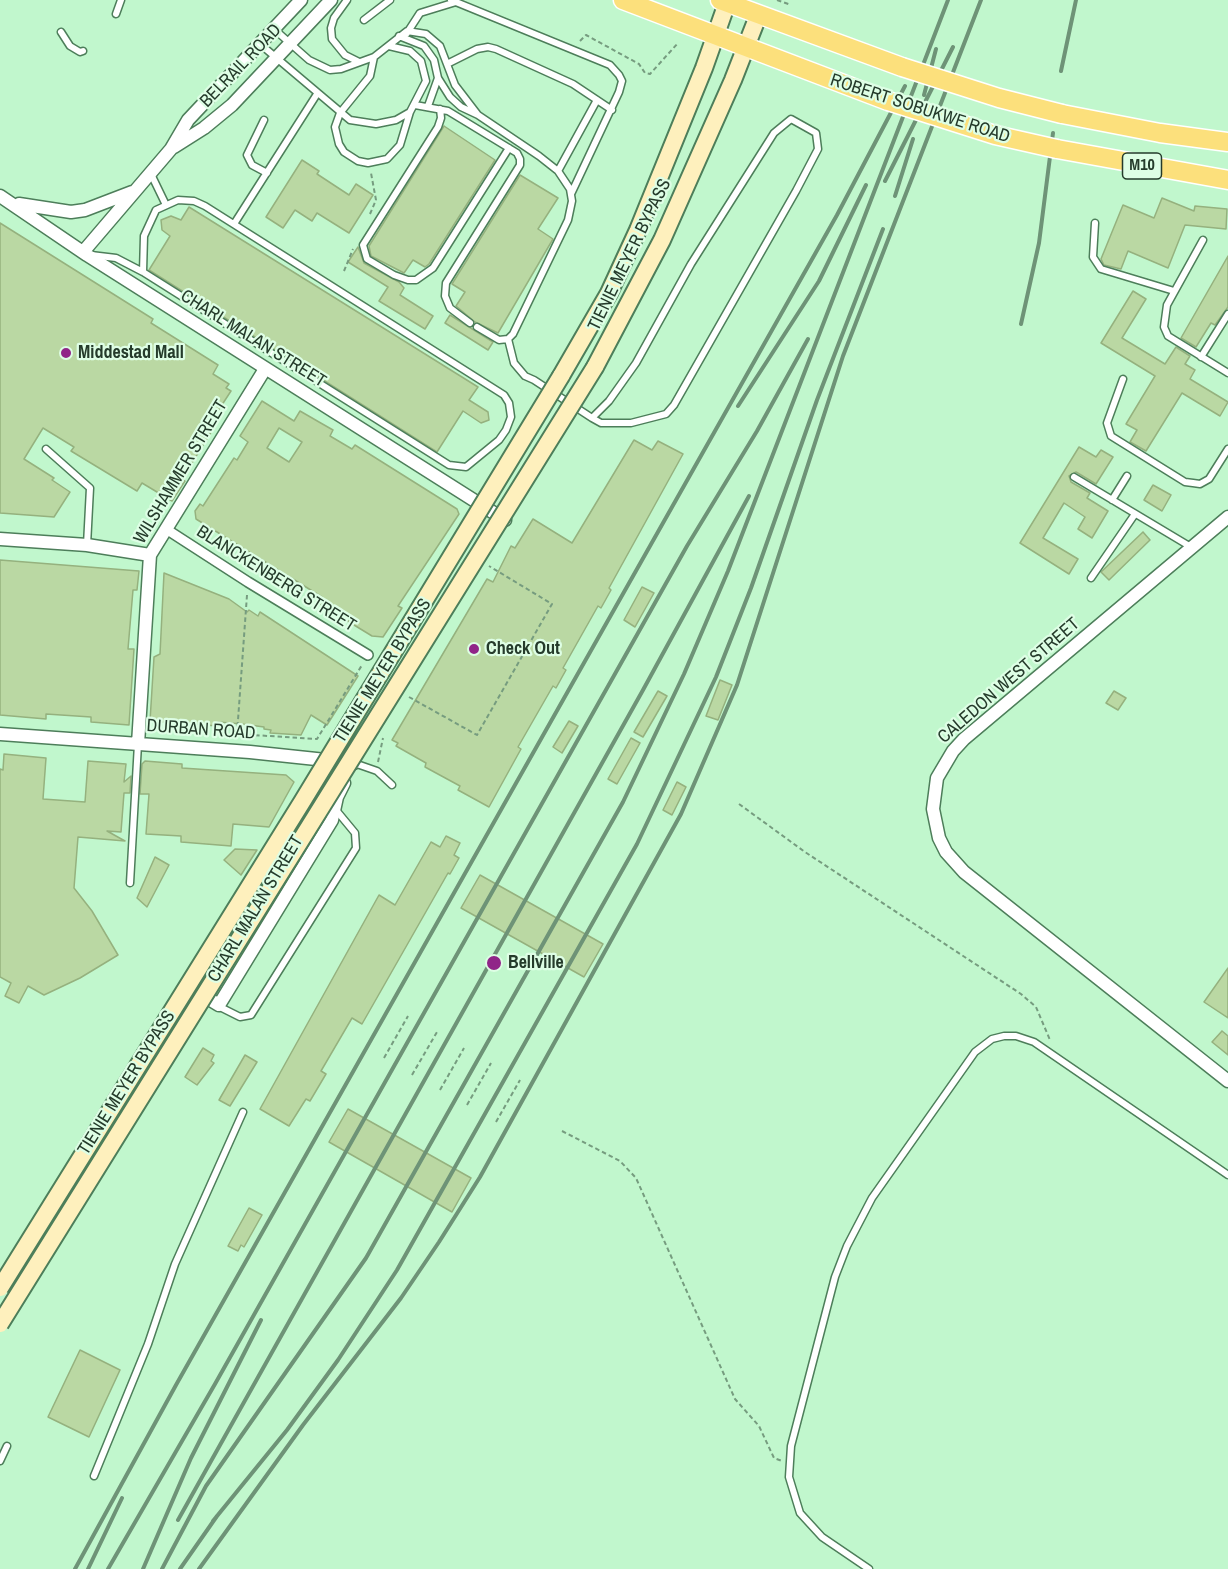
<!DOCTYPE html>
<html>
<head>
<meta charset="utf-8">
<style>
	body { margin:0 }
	canvas { display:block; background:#c1f7cd }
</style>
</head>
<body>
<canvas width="1228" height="1569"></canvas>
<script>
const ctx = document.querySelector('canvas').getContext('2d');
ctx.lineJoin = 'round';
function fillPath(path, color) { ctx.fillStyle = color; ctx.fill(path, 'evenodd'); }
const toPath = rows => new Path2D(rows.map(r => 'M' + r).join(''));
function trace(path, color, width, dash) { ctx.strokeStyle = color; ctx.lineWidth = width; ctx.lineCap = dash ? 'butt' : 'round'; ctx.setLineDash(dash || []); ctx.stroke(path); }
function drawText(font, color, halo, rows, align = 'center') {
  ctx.font = font + ' "Archivo Narrow",sans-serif'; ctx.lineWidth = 4.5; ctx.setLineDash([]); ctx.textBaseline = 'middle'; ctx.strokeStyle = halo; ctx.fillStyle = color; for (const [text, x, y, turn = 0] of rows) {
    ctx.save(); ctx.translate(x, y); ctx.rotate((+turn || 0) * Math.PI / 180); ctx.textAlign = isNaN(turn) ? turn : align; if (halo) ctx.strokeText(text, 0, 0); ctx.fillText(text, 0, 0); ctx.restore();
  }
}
const building = toPath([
	[444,126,495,160,429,264,425,267,413,260,404,273,371,256,369,246,444,126],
	[302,160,319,171,317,174,349,195,356,184,373,195,349,233,317,213,312,221,295,210,283,228,266,217,302,160],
	[520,175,558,198,538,229,553,239,498,333,475,322,456,306,465,292,452,284,520,175],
	[1162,198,1194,211,1195,206,1227,209,1226,229,1185,225,1168,268,1128,251,1121,269,1104,265,1101,259,1123,205,1154,218,1162,198],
	[189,207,478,387,469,400,488,412,489,420,481,423,463,411,437,452,149,270,170,236,162,230,161,220,171,216,181,220,189,207],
	[0,223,153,319,151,323,218,365,213,374,229,384,226,388,231,391,216,414,221,416,182,479,185,481,172,501,142,483,137,491,71,451,74,447,43,428,24,459,54,478,52,480,70,492,54,517,0,513,0,223],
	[358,247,364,263,399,282,404,288,400,295,433,316,425,329,379,301,388,287,348,262,358,247],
	[1228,256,1228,307,1215,325,1211,323,1196,347,1181,338,1228,256],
	[1133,291,1146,299,1122,338,1165,364,1176,347,1190,356,1185,364,1195,370,1190,379,1228,402,1220,416,1182,393,1146,451,1130,442,1137,430,1126,424,1155,376,1101,343,1133,291],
	[450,315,493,342,488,350,445,323,450,315],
	[262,401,294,421,300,411,319,422,333,430,330,436,352,449,355,445,457,509,459,514,398,606,402,608,383,637,372,636,318,603,322,597,196,519,195,511,200,504,203,506,234,458,237,460,248,442,240,436,262,401],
	[279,428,302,442,289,462,267,448,279,428],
	[634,440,652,450,658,441,683,454,609,588,611,590,601,608,598,606,563,668,566,670,556,688,553,686,518,747,521,749,489,807,458,790,460,786,425,767,426,763,396,746,398,743,392,740,487,579,493,582,511,546,515,548,533,519,572,543,634,440],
	[1079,447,1096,457,1101,450,1113,457,1096,484,1076,472,1069,476,1071,482,1090,493,1087,498,1108,511,1092,538,1078,529,1085,517,1064,503,1043,538,1078,559,1069,574,1020,543,1079,447],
	[1153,485,1171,495,1162,511,1144,500,1153,485],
	[1143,532,1150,540,1109,580,1101,572,1143,532],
	[0,560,139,571,137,590,133,590,128,649,134,649,129,725,91,722,91,717,46,714,46,719,0,715,0,560],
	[164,573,229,599,247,612,249,610,258,616,260,612,358,676,327,725,311,715,301,735,270,733,271,730,264,729,264,727,242,724,218,722,218,726,150,721,154,657,160,654,164,573],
	[642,587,654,593,635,627,624,620,642,587],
	[720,680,732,685,718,720,706,716,720,680],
	[658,691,667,696,643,737,634,732,658,691],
	[1114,691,1126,698,1118,710,1106,703,1114,691],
	[569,721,578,726,562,753,553,747,569,721],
	[631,738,640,743,617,784,608,779,631,738],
	[4,754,46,758,43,799,85,802,88,761,126,764,124,782,131,776,130,793,124,793,121,832,107,831,125,841,78,837,74,888,92,911,118,955,80,978,44,995,28,986,19,1003,5,996,11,983,0,977,0,769,3,770,4,754],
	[145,761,182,764,182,768,286,775,294,782,269,827,233,824,231,846,181,842,181,836,146,834,149,794,140,794,142,764,145,761],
	[677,782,686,787,672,815,663,810,677,782],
	[446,836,460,843,454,855,459,858,450,874,448,873,362,1024,352,1018,321,1071,326,1074,310,1101,306,1099,289,1126,260,1109,379,895,395,905,431,842,440,847,446,836],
	[235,849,257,850,241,875,224,860,235,849],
	[155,857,169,865,147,907,137,898,155,857],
	[480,875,603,944,584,977,461,908,480,875],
	[1228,968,1228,1018,1204,1002,1228,968],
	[1222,1031,1228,1036,1228,1055,1212,1042,1222,1031],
	[203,1048,214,1055,211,1061,214,1063,197,1085,185,1077,203,1048],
	[245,1055,257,1062,230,1106,219,1100,245,1055],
	[348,1109,471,1178,452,1212,329,1142,348,1109],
	[249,1208,262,1215,244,1247,241,1245,238,1251,228,1246,249,1208],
	[80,1350,120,1370,89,1437,48,1417,80,1350]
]);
fillPath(building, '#bad8a3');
trace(building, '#95b17e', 1.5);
const service = toPath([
	[347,0,334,18,331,28,332,39,345,55,359,62],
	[451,0,610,65,619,75,622,81,619,92,571,194],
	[116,14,121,0],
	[364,20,390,0],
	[274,29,309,60,330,70,341,69,374,57,407,31,426,34,440,46,455,85,478,115],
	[61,32,70,46,80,52,83,51],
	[407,33,420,13,456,2],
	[399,36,424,46,434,60,438,78,428,106],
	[260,44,350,120,376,124,396,120,410,112],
	[374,57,370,76,340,113,335,127,339,144,344,152,358,161,368,163,387,159,400,145,410,112,426,81,421,61,410,51,389,46],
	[447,64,477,49,488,47,496,49,573,84,612,110],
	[438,78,450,97,461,107,478,115,539,156,558,171,570,189,572,201,568,220,513,334,508,339,499,340,477,327],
	[415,105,448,111,517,153,520,159,520,165,446,283,445,296,450,308,470,323],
	[440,109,441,118,438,127,363,245,367,259,394,275,408,280,416,280,433,268,509,148],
	[264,120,247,155,252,165,267,173],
	[558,171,597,100],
	[150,172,165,203],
	[1095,223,1093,257,1101,269,1174,291],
	[234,224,317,94],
	[1203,240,1167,305,1164,327,1168,336,1228,373],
	[91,255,116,258,143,272,449,465,466,467,499,440,506,430,511,417,509,403,504,395,205,206,194,201,178,200,156,210,144,236,143,272],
	[508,339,514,363,525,376,534,380,592,418,601,423,631,423,666,414,674,405,796,191,818,149,816,133,791,119,774,133,691,264,636,363,609,401,592,418],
	[1201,357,1228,314],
	[1123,379,1107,423,1111,436,1185,482,1193,483,1200,484,1209,479,1228,449],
	[46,449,90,488,87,545],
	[1074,477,1191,547],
	[1112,500,1127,476],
	[1091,578,1135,514],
	[354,763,377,771,392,785],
	[130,883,138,744],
	[218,1006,240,1017,251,1015,356,848,355,833,336,810],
	[0,1461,7,1446],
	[94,1476,148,1344,175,1264,243,1112],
	[869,1569,822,1537,800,1513,789,1477,791,1446,835,1277,847,1246,872,1198,975,1052,992,1039,1004,1036,1016,1036,1034,1042,1228,1175]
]);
const pedestrian = toPath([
	[166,529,248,582,368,655]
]);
const minor = toPath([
	[174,147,204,128,232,105,331,0],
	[0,196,87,255,505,520],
	[19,204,71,212,85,210,132,192],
	[83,252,171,149,188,120,301,0],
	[1228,517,964,739,953,751,937,778,933,809,939,838,946,852,964,872,1228,1081],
	[0,539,87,545,150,555],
	[0,734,250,752,354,763],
	[138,744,150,555,265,369],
	[195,979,191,988,219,1005,332,820,337,797,344,783]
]);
const secondary = toPath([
	[595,367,662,240,733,80,758,16],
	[561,376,609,293,638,230,704,68,727,3]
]);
const primary = toPath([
	[623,0,888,101],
	[720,0,902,67],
	[1062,114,1160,133,1228,142],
	[1057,149,1228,180]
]);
trace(service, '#4d7e5a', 9);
trace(pedestrian, '#4d7e5a', 12);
trace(minor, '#4d7e5a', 15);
trace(secondary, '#4d7e5a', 20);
trace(primary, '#fff', 21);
trace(toPath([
	[777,0,791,5],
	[580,41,586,35,639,64,645,73,650,74,678,43],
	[370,214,376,200,371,173],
	[344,271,353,249],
	[247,595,237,734,317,739,362,665],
	[409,697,477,735,552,604,489,566],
	[378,762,383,738],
	[739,804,805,852,1021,994,1036,1007,1050,1040],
	[384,1058,408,1016],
	[412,1075,437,1032],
	[440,1090,464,1048],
	[467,1105,491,1063],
	[496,1122,520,1080],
	[562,1131,620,1161,636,1178,735,1399,759,1426,774,1458,782,1461]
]), '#769c7f', 2, [4.5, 3]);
trace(service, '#fff', 6);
trace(pedestrian, '#fff', 9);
trace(minor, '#fff', 12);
trace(secondary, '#fef0bd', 16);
trace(primary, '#fce07c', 18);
trace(toPath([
	[1061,71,1076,0],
	[924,95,936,49],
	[885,181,953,47],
	[895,196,913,139],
	[1021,324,1039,243,1053,133],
	[738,406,819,281,866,185],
	[178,1520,643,690,749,496],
	[213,1521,287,1430,338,1360,397,1270,637,844,716,677,751,588,817,400,883,229],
	[75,1569,176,1385,837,215,905,86],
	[88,1569,122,1498],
	[108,1569,215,1384,687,546,757,431,808,339],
	[143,1569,191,1458,261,1320],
	[162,1569,206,1486,366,1258,623,802,684,674,728,571,948,0],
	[180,1569,217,1516],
	[199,1569,303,1425,401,1298,439,1242,480,1177,681,814,737,685,843,356,981,0]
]), '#6e9377', 4);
const secondaryBridge = toPath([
	[0,1288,302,802,561,376],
	[0,1324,595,367]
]);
const primaryBridge = toPath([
	[902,67,999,98,1062,114],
	[888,101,995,135,1057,149]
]);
trace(secondaryBridge, '#4d7e5a', 20, []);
trace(primaryBridge, '#fff', 21, []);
trace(secondaryBridge, '#fef0bd', 16);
trace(primaryBridge, '#fce07c', 18);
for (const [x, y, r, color] of [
	[66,353,6,"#902588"],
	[474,649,6,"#902588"],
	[494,963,8,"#902588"]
]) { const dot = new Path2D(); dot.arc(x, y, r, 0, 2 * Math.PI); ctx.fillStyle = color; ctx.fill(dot); trace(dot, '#defee5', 2); }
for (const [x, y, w] of [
	[1142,166,39]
]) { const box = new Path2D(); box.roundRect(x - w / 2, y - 13, w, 26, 4.5); ctx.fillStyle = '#defee5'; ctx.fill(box); trace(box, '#253b2b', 1.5); }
drawText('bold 16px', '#253b2b', null, [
	["M10",1142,166]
]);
drawText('18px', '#253b2b', '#defee5', [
	["BELRAIL ROAD",241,66,-46],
	["ROBERT SOBUKWE ROAD",920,109,18],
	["TIENIE MEYER BYPASS",630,255,-64],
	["CHARL MALAN STREET",253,339,32],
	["WILSHAMMER STREET",181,472,-59],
	["BLANCKENBERG STREET",276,579,32],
	["TIENIE MEYER BYPASS",383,671,-58],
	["CALEDON WEST STREET",1009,681,-41],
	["DURBAN ROAD",201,730,4],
	["CHARL MALAN STREET",256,909,-59],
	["TIENIE MEYER BYPASS",127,1083,-58]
]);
drawText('bold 18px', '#253b2b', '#defee5', [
	["Middestad Mall",78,353],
	["Check Out",486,649],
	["Bellville",508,963]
], 'left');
</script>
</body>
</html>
